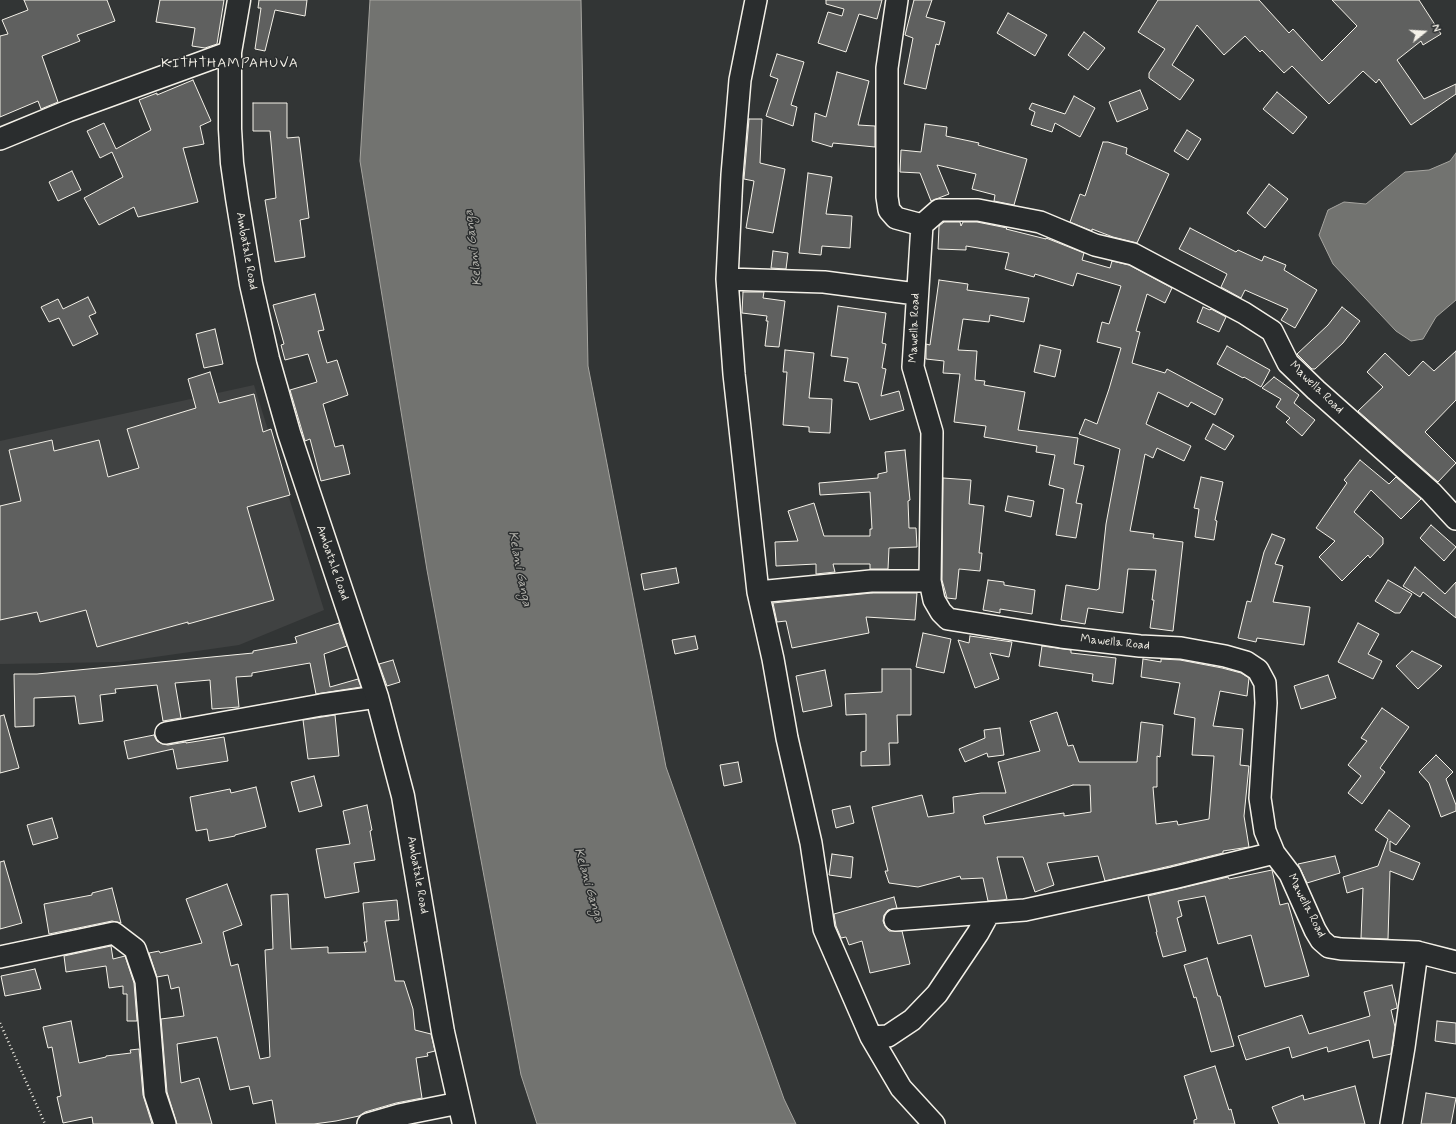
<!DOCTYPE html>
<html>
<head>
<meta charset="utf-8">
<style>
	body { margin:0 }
	#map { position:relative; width:1456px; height:1124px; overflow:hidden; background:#323535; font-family:Mynerve,sans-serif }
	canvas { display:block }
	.north { position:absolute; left:1404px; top:12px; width:40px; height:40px; -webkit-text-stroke:3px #2a2d2e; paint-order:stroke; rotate:72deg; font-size:11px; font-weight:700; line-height:16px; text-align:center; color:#f4f1e8 }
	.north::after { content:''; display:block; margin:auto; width:14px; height:18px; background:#f4f1e8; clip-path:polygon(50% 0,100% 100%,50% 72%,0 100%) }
</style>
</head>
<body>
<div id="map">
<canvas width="1456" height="1124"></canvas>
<div class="north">N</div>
</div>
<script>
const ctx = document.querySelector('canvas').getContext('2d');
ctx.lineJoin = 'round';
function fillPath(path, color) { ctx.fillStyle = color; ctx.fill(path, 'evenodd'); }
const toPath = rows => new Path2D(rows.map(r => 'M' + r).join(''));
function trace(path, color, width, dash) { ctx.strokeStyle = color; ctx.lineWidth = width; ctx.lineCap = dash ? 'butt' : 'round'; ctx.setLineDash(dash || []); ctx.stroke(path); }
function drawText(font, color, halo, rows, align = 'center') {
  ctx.font = font + ' Mynerve,sans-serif'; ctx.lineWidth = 3; ctx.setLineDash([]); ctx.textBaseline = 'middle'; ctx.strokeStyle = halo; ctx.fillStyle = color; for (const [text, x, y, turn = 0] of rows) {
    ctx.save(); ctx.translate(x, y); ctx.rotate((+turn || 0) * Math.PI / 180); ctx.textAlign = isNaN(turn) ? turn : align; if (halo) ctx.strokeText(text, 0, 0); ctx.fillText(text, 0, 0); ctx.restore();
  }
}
fillPath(toPath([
	[254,385,324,610,239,645,120,662,0,664,0,441]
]), '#404242');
const water = toPath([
	[370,0,581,0,588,366,666,767,784,1099,796,1124,537,1124,521,1075,427,570,360,161,370,0],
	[1456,153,1456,300,1436,317,1423,339,1411,341,1396,331,1333,264,1319,235,1328,210,1344,202,1366,204,1405,172,1429,170,1450,161,1456,153]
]);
fillPath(water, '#727370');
trace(water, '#a6a5a0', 1);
const building = toPath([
	[24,0,107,0,115,21,77,35,80,41,42,56,58,102,41,109,38,101,0,117,0,36,8,34,2,20,28,10,24,0],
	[160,0,224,0,217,44,205,48,192,46,195,28,156,22,160,0],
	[259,0,307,0,305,16,275,10,265,51,255,49,261,8,258,8,259,0],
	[826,0,882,0,877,19,859,14,846,52,818,43,828,12,842,16,844,9,826,4,826,0],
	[914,0,932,0,926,17,945,22,939,45,936,44,926,89,904,84,913,38,905,35,914,0],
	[1158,0,1259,0,1289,33,1293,29,1322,61,1357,26,1332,0,1419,0,1441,34,1423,45,1421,41,1397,60,1424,99,1456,84,1456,94,1411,125,1379,79,1376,83,1363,71,1329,104,1292,66,1284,73,1262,50,1260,52,1245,36,1224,55,1197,25,1172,65,1194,80,1180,100,1149,78,1149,73,1165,49,1138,32,1158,0],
	[1008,13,1047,35,1035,56,997,33,1008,13],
	[1084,32,1105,48,1088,70,1068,55,1084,32],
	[777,54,804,62,791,105,797,107,793,126,766,116,778,79,770,76,777,54],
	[837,72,869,81,858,125,875,126,875,147,833,143,832,147,812,141,815,113,826,117,837,72],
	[193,80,211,121,200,126,204,144,183,148,198,202,138,217,134,207,99,225,84,198,123,177,112,152,100,158,87,131,104,123,116,149,151,130,139,100,157,93,157,95,193,80],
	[1140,90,1148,109,1117,122,1109,102,1140,90],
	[1277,92,1307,117,1293,134,1263,109,1277,92],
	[1074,96,1095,108,1080,137,1055,123,1052,132,1031,125,1035,112,1029,109,1032,103,1065,114,1074,96],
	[253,103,287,103,287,138,299,137,309,218,300,220,305,257,275,262,265,200,276,198,270,131,253,131,253,103],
	[749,119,762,119,760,163,785,169,773,233,746,228,754,181,744,179,749,119],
	[925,124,947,127,946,136,979,143,978,145,1027,159,1014,205,994,201,995,195,972,189,976,174,937,165,949,194,931,201,920,173,900,172,901,150,921,152,925,124],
	[1187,130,1201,139,1188,160,1174,151,1187,130],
	[1103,142,1108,142,1127,148,1126,154,1169,174,1137,243,1113,237,1092,229,1092,231,1070,222,1080,194,1085,196,1103,142],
	[72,171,81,190,58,201,49,182,72,171],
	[808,173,832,177,826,214,852,216,850,248,822,246,821,255,799,253,808,173],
	[1269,184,1288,199,1265,228,1247,213,1269,184],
	[944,222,960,222,961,226,963,222,977,222,1007,228,1006,229,1046,239,1046,238,1084,253,1082,260,1110,268,1112,261,1129,265,1172,288,1165,303,1147,294,1136,331,1140,332,1132,363,1165,373,1167,369,1223,399,1215,415,1191,402,1188,407,1158,392,1146,424,1191,446,1184,461,1157,448,1153,458,1145,454,1130,531,1154,534,1153,538,1183,542,1173,631,1150,628,1154,600,1152,600,1156,570,1128,569,1123,613,1088,608,1085,624,1061,620,1066,585,1097,590,1098,589,1099,589,1106,524,1120,449,1079,434,1085,419,1097,424,1109,389,1121,348,1097,342,1102,322,1109,324,1121,286,1077,273,1073,286,1035,274,1034,277,1005,269,1009,253,966,246,966,250,938,249,939,226,944,222],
	[1190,228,1236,252,1238,250,1262,261,1264,256,1286,265,1284,270,1317,290,1295,328,1281,320,1288,309,1245,290,1241,298,1221,287,1227,274,1179,249,1190,228],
	[773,251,788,253,786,269,771,268,773,251],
	[939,280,968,284,967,290,1029,298,1024,322,990,315,989,322,963,319,958,350,977,351,975,380,985,381,984,385,1025,392,1018,430,1078,438,1074,464,1084,466,1076,503,1082,504,1076,538,1056,535,1064,489,1049,485,1055,455,1036,452,1037,446,984,437,986,426,954,422,960,374,943,373,944,361,926,359,926,344,930,345,939,280],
	[743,292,764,292,763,298,785,301,779,347,765,346,768,321,766,321,767,316,742,313,743,292],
	[315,294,324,330,318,331,327,363,337,360,348,395,323,404,335,447,343,445,350,474,321,481,310,439,305,441,290,390,317,382,308,354,285,360,281,345,284,344,273,305,315,294],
	[88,297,96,313,89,316,98,334,73,346,59,318,49,322,41,307,58,299,63,309,88,297],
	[838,306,886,313,882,343,886,344,882,368,886,369,881,396,899,391,904,410,870,420,858,383,844,381,848,358,831,356,838,306],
	[1203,307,1210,310,1211,309,1226,317,1219,332,1197,322,1203,307],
	[1342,307,1360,321,1343,343,1315,369,1312,369,1297,354,1328,325,1342,307],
	[215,329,223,364,204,368,196,334,215,329],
	[1040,345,1061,350,1055,377,1034,372,1040,345],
	[1227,346,1270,370,1261,387,1244,377,1243,378,1217,364,1227,346],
	[785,350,814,353,809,398,832,399,830,433,809,432,809,427,783,425,787,372,783,372,785,350],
	[1456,351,1456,400,1425,432,1456,463,1438,482,1358,411,1383,387,1367,372,1385,353,1409,376,1423,361,1434,371,1456,351],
	[210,372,219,403,254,394,263,432,271,429,290,495,247,507,274,600,188,624,188,622,97,647,86,610,40,622,37,612,0,620,0,506,21,501,9,450,52,440,54,451,99,440,108,477,139,468,127,429,196,408,188,379,210,372],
	[1274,377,1299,395,1294,403,1315,420,1302,436,1286,422,1290,418,1276,407,1281,399,1262,388,1274,377],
	[1213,424,1234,436,1225,450,1205,439,1213,424],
	[905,450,910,500,908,501,909,528,916,528,917,547,889,548,888,569,870,569,870,564,833,564,835,572,816,574,816,564,776,566,775,542,798,541,788,511,814,503,824,536,870,536,870,529,872,529,870,492,820,495,819,483,878,478,878,474,887,472,885,452,905,450],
	[1360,460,1389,484,1396,477,1421,499,1401,519,1371,490,1354,512,1383,538,1383,544,1370,558,1368,555,1342,581,1319,557,1335,541,1316,528,1347,483,1344,480,1360,460],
	[1201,477,1223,482,1215,520,1217,521,1214,540,1195,537,1199,509,1194,508,1201,477],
	[943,478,971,480,969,504,984,506,979,553,982,553,980,571,959,569,956,599,947,598,942,580,943,478],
	[1008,496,1034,501,1031,517,1005,511,1008,496],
	[1431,525,1456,547,1444,561,1420,538,1431,525],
	[1272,534,1285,539,1275,564,1283,566,1273,602,1310,607,1304,645,1257,638,1256,642,1238,638,1247,601,1251,602,1264,552,1272,534],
	[1415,567,1445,594,1456,582,1456,618,1423,592,1420,597,1403,586,1415,567],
	[676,568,679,583,644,590,641,574,676,568],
	[988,580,1004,582,1004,585,1035,590,1032,614,1000,609,1000,613,983,610,988,580],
	[1388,580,1412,594,1400,613,1395,613,1375,601,1388,580],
	[872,593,917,593,915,620,866,617,869,633,843,638,792,648,786,621,777,622,773,603,872,593],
	[339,623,347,646,324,654,330,687,358,679,361,687,316,694,310,663,252,673,252,676,236,677,239,707,212,709,210,680,175,683,181,718,163,721,157,685,115,689,116,693,100,695,103,721,79,724,75,696,34,698,34,726,15,727,14,674,37,674,253,653,253,651,297,643,295,637,339,623],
	[1358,623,1379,634,1368,654,1382,661,1373,679,1338,662,1358,623],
	[923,633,951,639,944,673,916,667,923,633],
	[695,636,698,649,675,654,672,640,695,636],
	[970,636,1012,642,1009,657,990,653,999,679,975,688,958,640,969,643,970,636],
	[1042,646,1071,650,1071,653,1116,658,1113,684,1092,681,1093,674,1039,666,1042,646],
	[1412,651,1442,666,1418,689,1396,666,1412,651],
	[1143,659,1161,662,1161,659,1180,660,1222,668,1241,673,1249,678,1247,696,1220,691,1213,726,1243,729,1240,765,1249,766,1244,816,1249,847,1223,851,1223,853,1170,866,1105,881,1098,856,1047,863,1054,885,1035,892,1023,857,997,857,1007,899,1003,900,988,901,983,878,961,879,960,876,918,887,889,883,885,871,888,871,872,807,922,795,928,817,954,813,953,797,981,793,1006,793,998,762,1040,751,1030,721,1057,712,1068,746,1073,745,1079,762,1137,762,1141,722,1163,725,1160,757,1157,756,1157,787,1153,787,1156,824,1177,821,1178,825,1209,819,1214,756,1192,755,1195,718,1174,714,1180,683,1141,677,1143,659],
	[1073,785,1090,785,1091,812,1064,816,1064,813,985,824,983,816,1073,785],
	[393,660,400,682,387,686,379,664,393,660],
	[882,669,911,669,911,715,897,715,898,743,889,743,890,765,861,766,861,752,866,751,866,714,846,715,845,694,882,692,882,669],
	[825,670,832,706,803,712,796,676,825,670],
	[1328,675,1336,698,1301,709,1294,686,1328,675],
	[1382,708,1409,727,1380,768,1385,772,1362,804,1348,793,1361,776,1348,765,1367,741,1361,738,1382,708],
	[4,715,19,768,0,773,0,716,4,715],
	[335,715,339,756,308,759,303,720,335,715],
	[1000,728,1004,755,988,757,987,753,965,762,959,749,985,738,984,730,1000,728],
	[154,735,157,741,162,744,168,745,186,742,186,743,224,737,228,761,177,769,173,749,128,759,124,741,154,735],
	[1436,755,1453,772,1446,779,1456,805,1456,811,1441,817,1429,783,1419,772,1436,755],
	[738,762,742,782,724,786,720,765,738,762],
	[314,776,322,806,299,812,291,782,314,776],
	[256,787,266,827,235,835,235,836,209,841,207,829,196,831,190,797,230,789,231,793,256,787],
	[367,805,372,830,370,831,375,860,354,863,359,892,325,898,316,849,350,844,343,811,367,805],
	[850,806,854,823,836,828,832,810,850,806],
	[1389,810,1410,826,1396,845,1390,841,1390,851,1420,863,1413,880,1390,871,1388,939,1361,938,1363,888,1347,893,1343,877,1378,866,1388,839,1375,830,1389,810],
	[52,818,58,838,33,845,27,825,52,818],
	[832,854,853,857,851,878,829,875,832,854],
	[1335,856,1340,873,1307,883,1298,864,1335,856],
	[4,861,22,923,0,929,0,862,4,861],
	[1272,870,1280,905,1288,903,1309,976,1265,987,1251,935,1218,944,1205,896,1178,901,1182,916,1177,918,1186,951,1163,957,1156,932,1157,932,1148,896,1228,877,1229,879,1272,870],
	[227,884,242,925,223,932,231,966,238,964,260,1059,270,1057,265,950,273,949,271,895,288,894,291,949,328,947,328,953,366,952,364,942,367,942,363,903,397,900,399,920,385,921,395,981,404,981,413,1009,415,1030,431,1034,435,1051,427,1053,428,1056,416,1058,422,1098,396,1103,365,1112,359,1116,336,1121,314,1124,276,1124,272,1100,253,1104,249,1086,230,1090,217,1037,177,1044,181,1083,199,1078,212,1124,177,1124,167,1092,161,1019,184,1016,179,987,171,989,168,975,157,977,149,953,159,951,160,953,202,943,186,899,227,884],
	[112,888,121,923,112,921,49,934,44,904,92,895,92,893,112,888],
	[894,897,897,908,888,910,884,915,883,921,885,926,889,931,902,931,910,964,870,973,862,941,849,945,846,937,841,938,836,926,834,914,894,897],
	[111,946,113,959,125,956,134,983,137,1021,127,1021,127,994,123,994,123,986,109,988,106,966,66,972,64,956,111,946],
	[1207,958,1218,996,1220,996,1234,1046,1211,1052,1196,997,1194,998,1184,965,1207,958],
	[35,969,41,989,5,996,1,976,35,969],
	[1392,985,1397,1006,1397,1008,1391,1010,1395,1027,1391,1054,1373,1058,1369,1040,1328,1052,1327,1047,1292,1058,1289,1047,1246,1060,1238,1036,1302,1015,1309,1034,1370,1016,1364,992,1392,985],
	[71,1021,79,1063,106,1057,106,1056,131,1053,130,1050,139,1049,143,1095,152,1124,93,1124,92,1117,63,1123,57,1097,61,1096,52,1047,48,1048,43,1027,71,1021],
	[1437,1021,1456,1023,1456,1044,1435,1041,1437,1021],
	[1215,1066,1229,1110,1231,1109,1235,1124,1194,1124,1194,1120,1197,1119,1184,1076,1215,1066],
	[1355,1086,1365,1124,1279,1124,1272,1107,1303,1095,1304,1100,1355,1086],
	[1426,1093,1456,1098,1451,1124,1421,1124,1426,1093]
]);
fillPath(building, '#5f605f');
trace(building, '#f4f1e8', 1);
const street = toPath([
	[756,0,740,80,732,175,727,279,734,374,758,592,773,659,787,738,811,843,824,929,871,1037,901,1088,934,1124],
	[897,0,887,68,887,197,889,210,896,218,922,225,939,210,978,210,1040,222,1095,245,1133,254,1244,313,1272,331,1288,363,1316,390,1431,492,1456,519],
	[0,139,68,111,230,52],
	[922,225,913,367,932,432,930,581,934,600,941,612,948,619,1061,637,1140,646,1181,648,1225,656,1246,662,1258,670,1265,683,1266,703,1260,798,1265,831,1274,853,1290,874,1315,930,1321,940,1329,947,1341,949,1417,952,1456,962],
	[727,279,824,282,916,294],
	[758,592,871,581,930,581],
	[166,733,321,705,377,697],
	[895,920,1025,910,1173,878,1274,853],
	[0,957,114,933,135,949,146,981,155,1094,165,1124],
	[871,1037,888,1036,912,1020,937,994,978,933,989,913],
	[368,1124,399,1115,459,1103],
	[1391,1124,1404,1047,1417,952]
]);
const primary = toPath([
	[239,0,230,52,230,129,232,163,237,198,251,284,268,359,289,433,377,697,403,796,443,1032,464,1124]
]);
trace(street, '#f4f1e8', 24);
trace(primary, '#f4f1e8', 25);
trace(toPath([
	[0,1023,45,1124]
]), '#f4f1e8', 2.5, [1, 3]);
trace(street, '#2a2d2e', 21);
trace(primary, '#2a2d2e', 22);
drawText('12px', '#f4f1e8', '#2a2d2e', [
	["Ambatale Road",246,251,80],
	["Mawella Road",915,328,-88],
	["Mawella Road",1316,388,44],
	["Ambatale Road",332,563,71],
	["Mawella Road",1115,643,6],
	["Ambatale Road",417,875,80],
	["Mawella Road",1306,906,63]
]);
drawText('italic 13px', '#b3b2ac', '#2a2d2e', [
	["Kelani Ganga",474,248,-97],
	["Kelani Ganga",519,569,79],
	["Kelani Ganga",588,885,74]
]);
ctx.letterSpacing = '1px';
drawText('14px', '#f4f1e8', '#2a2d2e', [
	["KITHTHAMPAHUVA",230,64]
]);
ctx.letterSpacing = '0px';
</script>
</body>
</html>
